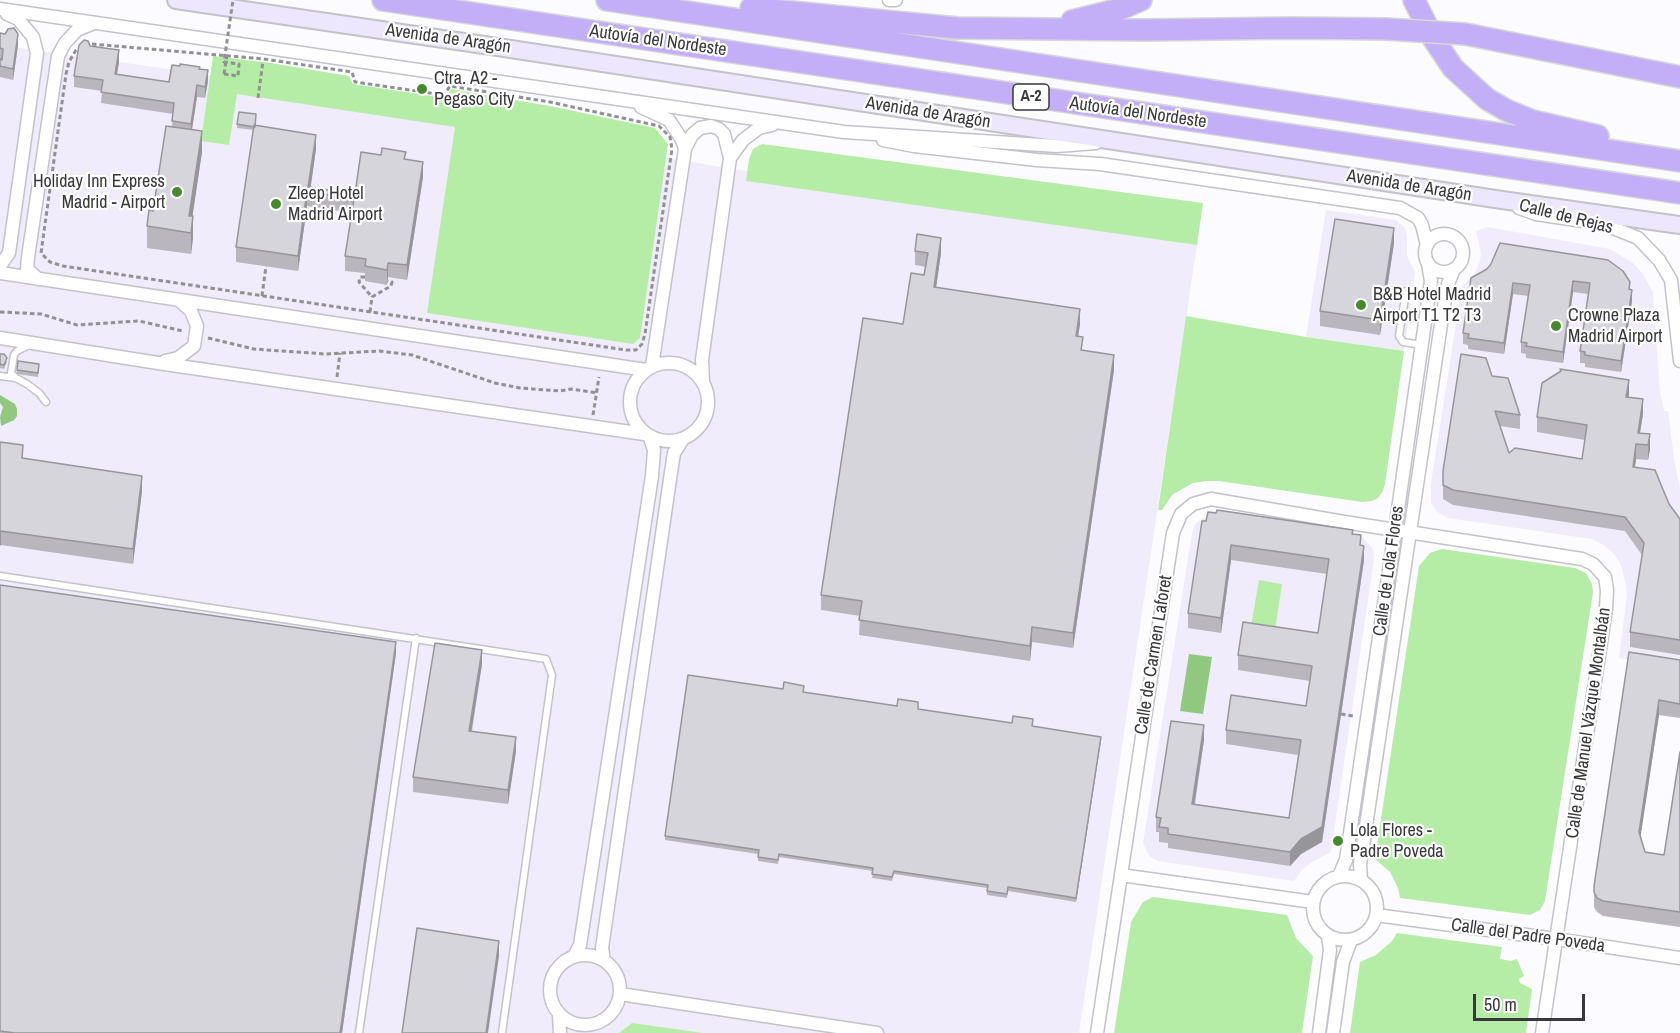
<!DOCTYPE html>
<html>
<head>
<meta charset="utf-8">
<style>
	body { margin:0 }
	#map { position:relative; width:1680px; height:1033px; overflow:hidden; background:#fcfbff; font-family:"Archivo Narrow",sans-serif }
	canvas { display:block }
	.scale { position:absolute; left:1473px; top:994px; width:112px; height:27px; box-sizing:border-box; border:3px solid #38373a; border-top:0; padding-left:8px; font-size:18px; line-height:21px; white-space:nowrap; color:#38373a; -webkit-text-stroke:4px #fff; paint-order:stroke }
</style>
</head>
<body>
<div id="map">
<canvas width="1680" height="1033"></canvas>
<div class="scale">50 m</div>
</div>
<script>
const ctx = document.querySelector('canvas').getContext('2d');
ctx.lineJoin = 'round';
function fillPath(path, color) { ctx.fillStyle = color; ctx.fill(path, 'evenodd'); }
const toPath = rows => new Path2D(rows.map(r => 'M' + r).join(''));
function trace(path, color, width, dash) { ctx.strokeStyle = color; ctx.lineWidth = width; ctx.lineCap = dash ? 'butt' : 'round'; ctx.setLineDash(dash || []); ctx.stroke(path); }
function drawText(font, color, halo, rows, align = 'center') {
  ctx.font = font + ' "Archivo Narrow",sans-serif'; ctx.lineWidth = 4.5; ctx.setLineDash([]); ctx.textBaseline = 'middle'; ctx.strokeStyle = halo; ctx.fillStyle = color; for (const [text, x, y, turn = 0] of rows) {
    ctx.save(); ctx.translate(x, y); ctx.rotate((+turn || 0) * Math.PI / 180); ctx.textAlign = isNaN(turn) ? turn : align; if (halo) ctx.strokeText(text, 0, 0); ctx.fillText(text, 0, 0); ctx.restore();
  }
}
fillPath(toPath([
	[0,45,210,75,455,127,667,158,1197,245,1079,1033,0,1033],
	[1326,210,1396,220,1405,228,1407,236,1407,256,1415,272,1404,351,1306,337],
	[1488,227,1610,249,1633,263,1643,274,1653,292,1660,392,1664,411,1668,411,1675,465,1680,488,1680,668,1619,658,1627,595,1626,585,1621,565,1615,555,1604,545,1592,539,1448,518,1436,511,1431,502,1431,483,1462,286,1475,273,1480,261,1481,253,1476,231],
	[1222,515,1363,538,1373,549,1374,559,1331,852,1312,862,1302,870,1294,881,1158,861,1149,856,1143,843,1192,533,1195,524,1203,518]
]), '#f0ecfb');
fillPath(toPath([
	[213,56,271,63,349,76,353,84,445,98,451,89,550,106,655,128,668,144,640,338,633,344,427,313,455,127,237,94,229,145,201,141],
	[762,144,1203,203,1197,245,746,181,749,159,753,149],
	[1186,316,1306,337,1404,351,1385,484,1383,491,1378,498,1372,501,1362,502,1219,481,1206,481,1193,483,1184,488,1172,495,1162,510,1158,510],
	[1442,549,1575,568,1586,573,1592,584,1593,592,1545,901,1540,910,1530,915,1400,898,1398,888,1390,872,1375,859,1419,566,1430,553],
	[1259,580,1282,584,1275,630,1251,626],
	[1153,897,1287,915,1296,938,1313,956,1302,1033,1114,1033,1131,922,1143,902],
	[1397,933,1502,947,1500,959,1511,961,1517,959,1524,976,1519,979,1520,983,1532,989,1526,1033,1350,1033,1360,962,1376,955,1392,941],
	[632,1023,703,1033,619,1033]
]), '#b6eda6');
fillPath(toPath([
	[0,395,15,404,17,409,17,416,14,420,1,426,0,417,3,407,0,403],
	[1189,654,1212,657,1203,714,1180,711]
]), '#91c880');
const lane = toPath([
	[1406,291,1399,336,1403,342,1422,345],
	[0,376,16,378,27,384,39,393,46,402],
	[16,378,11,373,14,355,17,351,29,345],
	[0,576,546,659,552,675,502,1033],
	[359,1033,416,638]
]);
const street = toPath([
	[889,0,896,0],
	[0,9,844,132,1057,146,1096,143],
	[641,107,669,120,682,140,685,149],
	[883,140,914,146,1037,160,1100,164,1400,208,1418,218,1422,225,1427,245],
	[730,158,743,140,759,128,772,125],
	[1519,208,1536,214,1603,224,1638,238,1659,260,1671,280,1680,361],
	'1425 253a19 19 0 1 1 38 0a19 19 0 1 1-38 0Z',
	[0,266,9,253,37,53,33,37,18,19,7,14],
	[0,273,646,370],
	[38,279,27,269,28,257,58,56,65,43,77,30,94,23],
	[0,338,158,363,644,434],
	[165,361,178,358,194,346,197,326,191,311,180,301],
	'630 402a39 39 0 1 1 78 0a39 39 0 1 1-78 0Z',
	[652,366,685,149,692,135,700,128,711,126,719,129,724,134,730,158,702,360,703,381],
	[1121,875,1313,902],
	[1339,876,1346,860,1395,530,1431,281,1428,264],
	'1313 908a32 32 0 1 1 64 0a32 32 0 1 1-64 0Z',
	[1361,880,1360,864,1364,839,1443,311,1448,284,1454,269],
	[1376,915,1556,939,1680,958],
	'550 990a35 35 0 1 1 70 0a35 35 0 1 1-70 0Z',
	[574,956,580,945,652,476,654,450,650,438],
	[604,960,602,948,670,479,674,453,683,439],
	[620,994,877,1033],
	[559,1015,560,1033],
	[1097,1033,1173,533,1181,514,1193,504,1211,499,1344,522,1582,559,1593,564,1605,577,1607,590,1606,609,1542,1033],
	[1319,1033,1330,950,1328,936],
	[1333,1033,1343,962,1351,940]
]);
const secondary = toPath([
	[176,0,491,46,1502,200,1680,225]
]);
const highway = toPath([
	[383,0,1680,193],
	[607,0,1680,161],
	[1414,0,1433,38,1453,68,1487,99,1506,110,1533,121,1598,136],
	[751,8,957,28,1145,30,1292,28,1386,29],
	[1072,21,1120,9,1141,0],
	[1465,34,1680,77]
]);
trace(lane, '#c3c2c8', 9);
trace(street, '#c3c2c8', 15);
trace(secondary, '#c3c2c8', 20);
trace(highway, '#d7d7d8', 24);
trace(toPath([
	[92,44,264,59,352,72,355,82,444,95,450,86,550,102,659,126,670,137,672,149,645,334,642,344,636,350,626,350,63,266,50,262,41,253,66,74,69,62,76,50,83,45,92,44],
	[224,74,227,55],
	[258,98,263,61],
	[365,277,360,277,359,282,372,297],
	[262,296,266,266],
	[0,312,41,314,77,325,139,321,183,331],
	[370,312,372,297,391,286,392,282,388,281],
	[208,338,254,349,325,354,379,351,412,355,495,383,520,388,560,391,571,389,598,393],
	[337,377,340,353],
	[593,415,599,377],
	[1341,714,1353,716]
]), '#919093', 3, [4.5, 3]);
trace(lane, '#fff', 6);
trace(street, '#fff', 12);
trace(secondary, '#ede7fd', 16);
trace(highway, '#c3aff8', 21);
const highwayBridge = toPath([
	[1386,29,1465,34]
]);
trace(highwayBridge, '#d7d7d8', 24, []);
trace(toPath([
	[224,74,238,76,239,64,224,62,233,0]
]), '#919093', 3, [4.5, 3]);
trace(highwayBridge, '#c3aff8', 21);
fillPath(toPath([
	[0,33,18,45,13,80,0,77],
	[90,46,119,62,117,74,169,82,200,69,208,81,205,98,197,97,192,130,202,152,192,216,193,238,191,254,147,248,147,226,153,211,172,127,173,114,101,103,102,91,74,87,74,76],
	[256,118,255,126,316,149,310,188,355,194,406,159,423,177,407,280,388,277,387,285,365,281,365,273,345,271,345,256,352,213,307,206,298,271,236,262,236,247,254,130,237,128,237,124],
	[1394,243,1380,335,1320,326,1320,311],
	[915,251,941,253,936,287,1080,324,1078,336,1083,351,1114,370,1073,648,1032,642,1030,661,859,635,860,616,821,610,821,595,903,324,924,275,926,267,915,265],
	[1487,269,1630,289,1632,301,1621,372,1585,367,1585,363,1580,363,1580,351,1588,294,1573,292,1563,363,1526,358,1526,354,1521,353,1521,342,1528,296,1513,294,1504,354,1468,349,1468,345,1463,344,1463,333],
	[0,354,7,362,4,369,0,368],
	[39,368,38,377,17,374,17,370],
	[1492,376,1520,415,1520,429,1500,426,1509,453,1582,459,1585,440,1537,432,1537,417,1629,395,1629,397,1643,414,1640,433,1650,434,1650,449,1648,460,1636,459,1635,467,1669,504,1680,519,1680,655,1630,647,1630,632,1642,555,1625,531,1453,505,1443,499,1443,471],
	[0,442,23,458,142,491,133,564,1,545],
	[1216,513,1353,534,1361,545,1364,560,1322,842,1301,854,1290,866,1168,848,1168,843,1159,842,1159,832,1156,832,1156,817,1204,740,1195,804,1289,818,1298,755,1226,744,1226,730,1306,706,1310,681,1238,670,1238,655,1318,633,1327,574,1231,560,1221,633,1188,628,1188,613,1206,521],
	[0,585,396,653,342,1033,0,1033],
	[1629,652,1680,660,1680,718,1659,715,1640,837,1645,852,1664,855,1680,752,1680,927,1603,916,1597,912,1594,907,1594,886],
	[482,664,472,731,516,751,508,804,413,792,413,777],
	[918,709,1032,726,1101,740,1076,902,1008,891,1007,898,987,895,987,888,894,874,892,881,872,878,873,871,779,857,778,864,758,861,758,854,665,840,665,836]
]), '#b9b7bd');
fillPath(toPath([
	[18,34,18,45,13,80,13,69],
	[119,50,119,62,115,85,115,74],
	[208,70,208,81,205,98,205,87],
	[197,85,197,97,191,135,191,124],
	[202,131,202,152,190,233,189,216],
	[316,135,316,149,310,192,308,187],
	[423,162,423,177,407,280,407,265],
	[307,191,307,206,298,271,298,256],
	[193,216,193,238,191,254,191,233],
	[1394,228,1394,243,1380,335,1380,320],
	[941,238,941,253,934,302,934,287],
	[388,263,388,277,387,285,387,270],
	[1573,281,1573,292,1563,363,1563,352],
	[1513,283,1513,294,1504,354,1504,343],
	[1632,290,1632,301,1621,372,1621,361],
	[1080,309,1080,324,1076,351,1076,336],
	[1114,355,1114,370,1073,648,1073,633],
	[1629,380,1629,395,1626,411,1626,397],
	[1643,399,1643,414,1638,444,1638,433],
	[1650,434,1650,449,1648,460,1648,445],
	[1636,444,1636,459,1633,481,1633,467],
	[142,476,142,491,133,564,133,549],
	[1,530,1,545,0,546,0,531],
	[1231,545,1231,560,1221,633,1221,618],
	[1364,546,1364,560,1322,842,1301,854,1290,866,1290,852],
	[1032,627,1032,642,1030,661,1030,646],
	[396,642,396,653,342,1033,340,1033],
	[482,650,482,664,469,745,469,731],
	[1659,700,1659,715,1639,847,1639,832],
	[1204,725,1204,740,1192,819,1192,804],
	[516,737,516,751,508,804,508,790],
	[1101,737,1101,740,1076,902,1076,898],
	[499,941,499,956,488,1033,486,1033]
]), '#96959a');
const building = toPath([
	[14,28,18,34,13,69,0,66,0,59,2,60,3,49,0,48,0,33,5,34,8,29,14,28],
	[84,40,88,41,90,46,119,50,115,74,169,82,172,65,180,66,180,64,200,67,199,69,208,70,205,87,197,85,191,124,172,121,174,103,101,92,103,80,74,76,79,45,84,40],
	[239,112,256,114,255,127,237,124,239,112],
	[254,125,316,135,308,187,355,194,361,152,381,155,382,148,406,152,404,159,423,162,407,265,388,263,387,270,365,266,366,259,345,256,354,199,307,191,298,256,236,247,254,125],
	[166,126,202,131,189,216,193,216,191,233,147,226,149,210,153,211,166,126],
	[1335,219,1394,228,1380,320,1320,311,1335,219],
	[917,234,941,238,934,287,1080,309,1076,336,1083,337,1081,350,1114,355,1073,633,1032,627,1030,646,859,620,862,601,821,595,863,318,903,324,911,273,924,275,928,253,915,251,917,234],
	[1500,243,1608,260,1623,271,1630,282,1629,289,1632,290,1621,361,1585,355,1585,352,1580,351,1590,283,1573,281,1563,352,1526,346,1527,343,1521,342,1530,285,1513,283,1504,343,1468,338,1469,334,1463,333,1471,278,1487,269,1491,264,1500,243],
	[0,354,4,354,7,358,4,365,0,364,0,354],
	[1461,354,1486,358,1492,376,1508,378,1520,415,1495,411,1509,453,1515,448,1582,459,1587,425,1537,417,1542,383,1561,371,1560,369,1629,380,1626,397,1643,399,1638,433,1650,434,1648,445,1636,444,1633,467,1655,470,1669,504,1680,519,1680,640,1630,632,1644,543,1625,517,1453,490,1443,485,1443,471,1461,354],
	[18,361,39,364,38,373,17,370,18,361],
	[0,442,23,445,22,458,142,476,133,549,0,531,0,442],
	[1217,510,1353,530,1352,534,1361,535,1360,545,1364,546,1322,827,1301,839,1290,852,1168,834,1168,828,1159,827,1161,818,1156,817,1171,721,1204,725,1192,804,1289,818,1301,740,1226,730,1231,695,1306,706,1312,666,1238,655,1243,622,1318,633,1329,559,1231,545,1221,618,1188,613,1202,521,1206,521,1208,512,1216,513,1217,510],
	[0,585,396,642,340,1033,15,1033,0,1031,0,585],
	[435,643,482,650,469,731,516,737,508,790,413,777,435,643],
	[1629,652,1680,660,1680,704,1659,700,1639,832,1645,852,1664,855,1680,752,1680,912,1603,901,1597,898,1594,892,1594,886,1629,652],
	[688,675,783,689,784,682,804,686,803,692,897,706,898,699,918,702,918,709,1012,723,1013,716,1033,719,1032,726,1101,737,1076,898,1008,887,1007,894,987,891,988,885,894,871,892,877,872,874,873,868,779,854,778,860,758,857,759,850,665,836,688,675],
	[417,928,499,941,486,1033,402,1033,417,928]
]);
fillPath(building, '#d7d5dc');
trace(building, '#96959a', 1.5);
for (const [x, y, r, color] of [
	[422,89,6,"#468a2e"],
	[177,192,6,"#468a2e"],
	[276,204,6,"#468a2e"],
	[1361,305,6,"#468a2e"],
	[1556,326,6,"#468a2e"],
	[1338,841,6,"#468a2e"]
]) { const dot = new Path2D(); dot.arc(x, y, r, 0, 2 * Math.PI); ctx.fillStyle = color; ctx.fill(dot); trace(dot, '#fff', 2); }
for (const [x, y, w] of [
	[1031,97,36]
]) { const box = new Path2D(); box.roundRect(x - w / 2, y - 13, w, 26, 4.5); ctx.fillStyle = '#fff'; ctx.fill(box); trace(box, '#38373a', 1.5); }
drawText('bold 16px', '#38373a', null, [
	["A-2",1031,97]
]);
drawText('18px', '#38373a', '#fff', [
	["Avenida de Aragón",448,39,8],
	["Autovía del Nordeste",658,41,8],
	["Avenida de Aragón",928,113,9],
	["Autovía del Nordeste",1138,113,8],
	["Avenida de Aragón",1409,186,9],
	["Calle de Rejas",1566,217,14],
	["Calle de Lola Flores",1389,571,-82],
	["Calle de Carmen Laforet",1154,655,-81],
	["Calle de Manuel Vázque Montalbán",1589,723,-82],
	["Calle del Padre Poveda",1528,936,8]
]);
drawText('18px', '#38373a', '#fff', [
	["Ctra. A2 -",434,79],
	["Pegaso City",434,100],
	["Holiday Inn Express",165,182,"right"],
	["Madrid - Airport",165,203,"right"],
	["Zleep Hotel",288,194],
	["Madrid Airport",288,215],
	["B&B Hotel Madrid",1373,295],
	["Airport T1 T2 T3",1373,316],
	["Crowne Plaza",1568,316],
	["Madrid Airport",1568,337],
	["Lola Flores -",1350,831],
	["Padre Poveda",1350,852]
], 'left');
</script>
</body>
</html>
